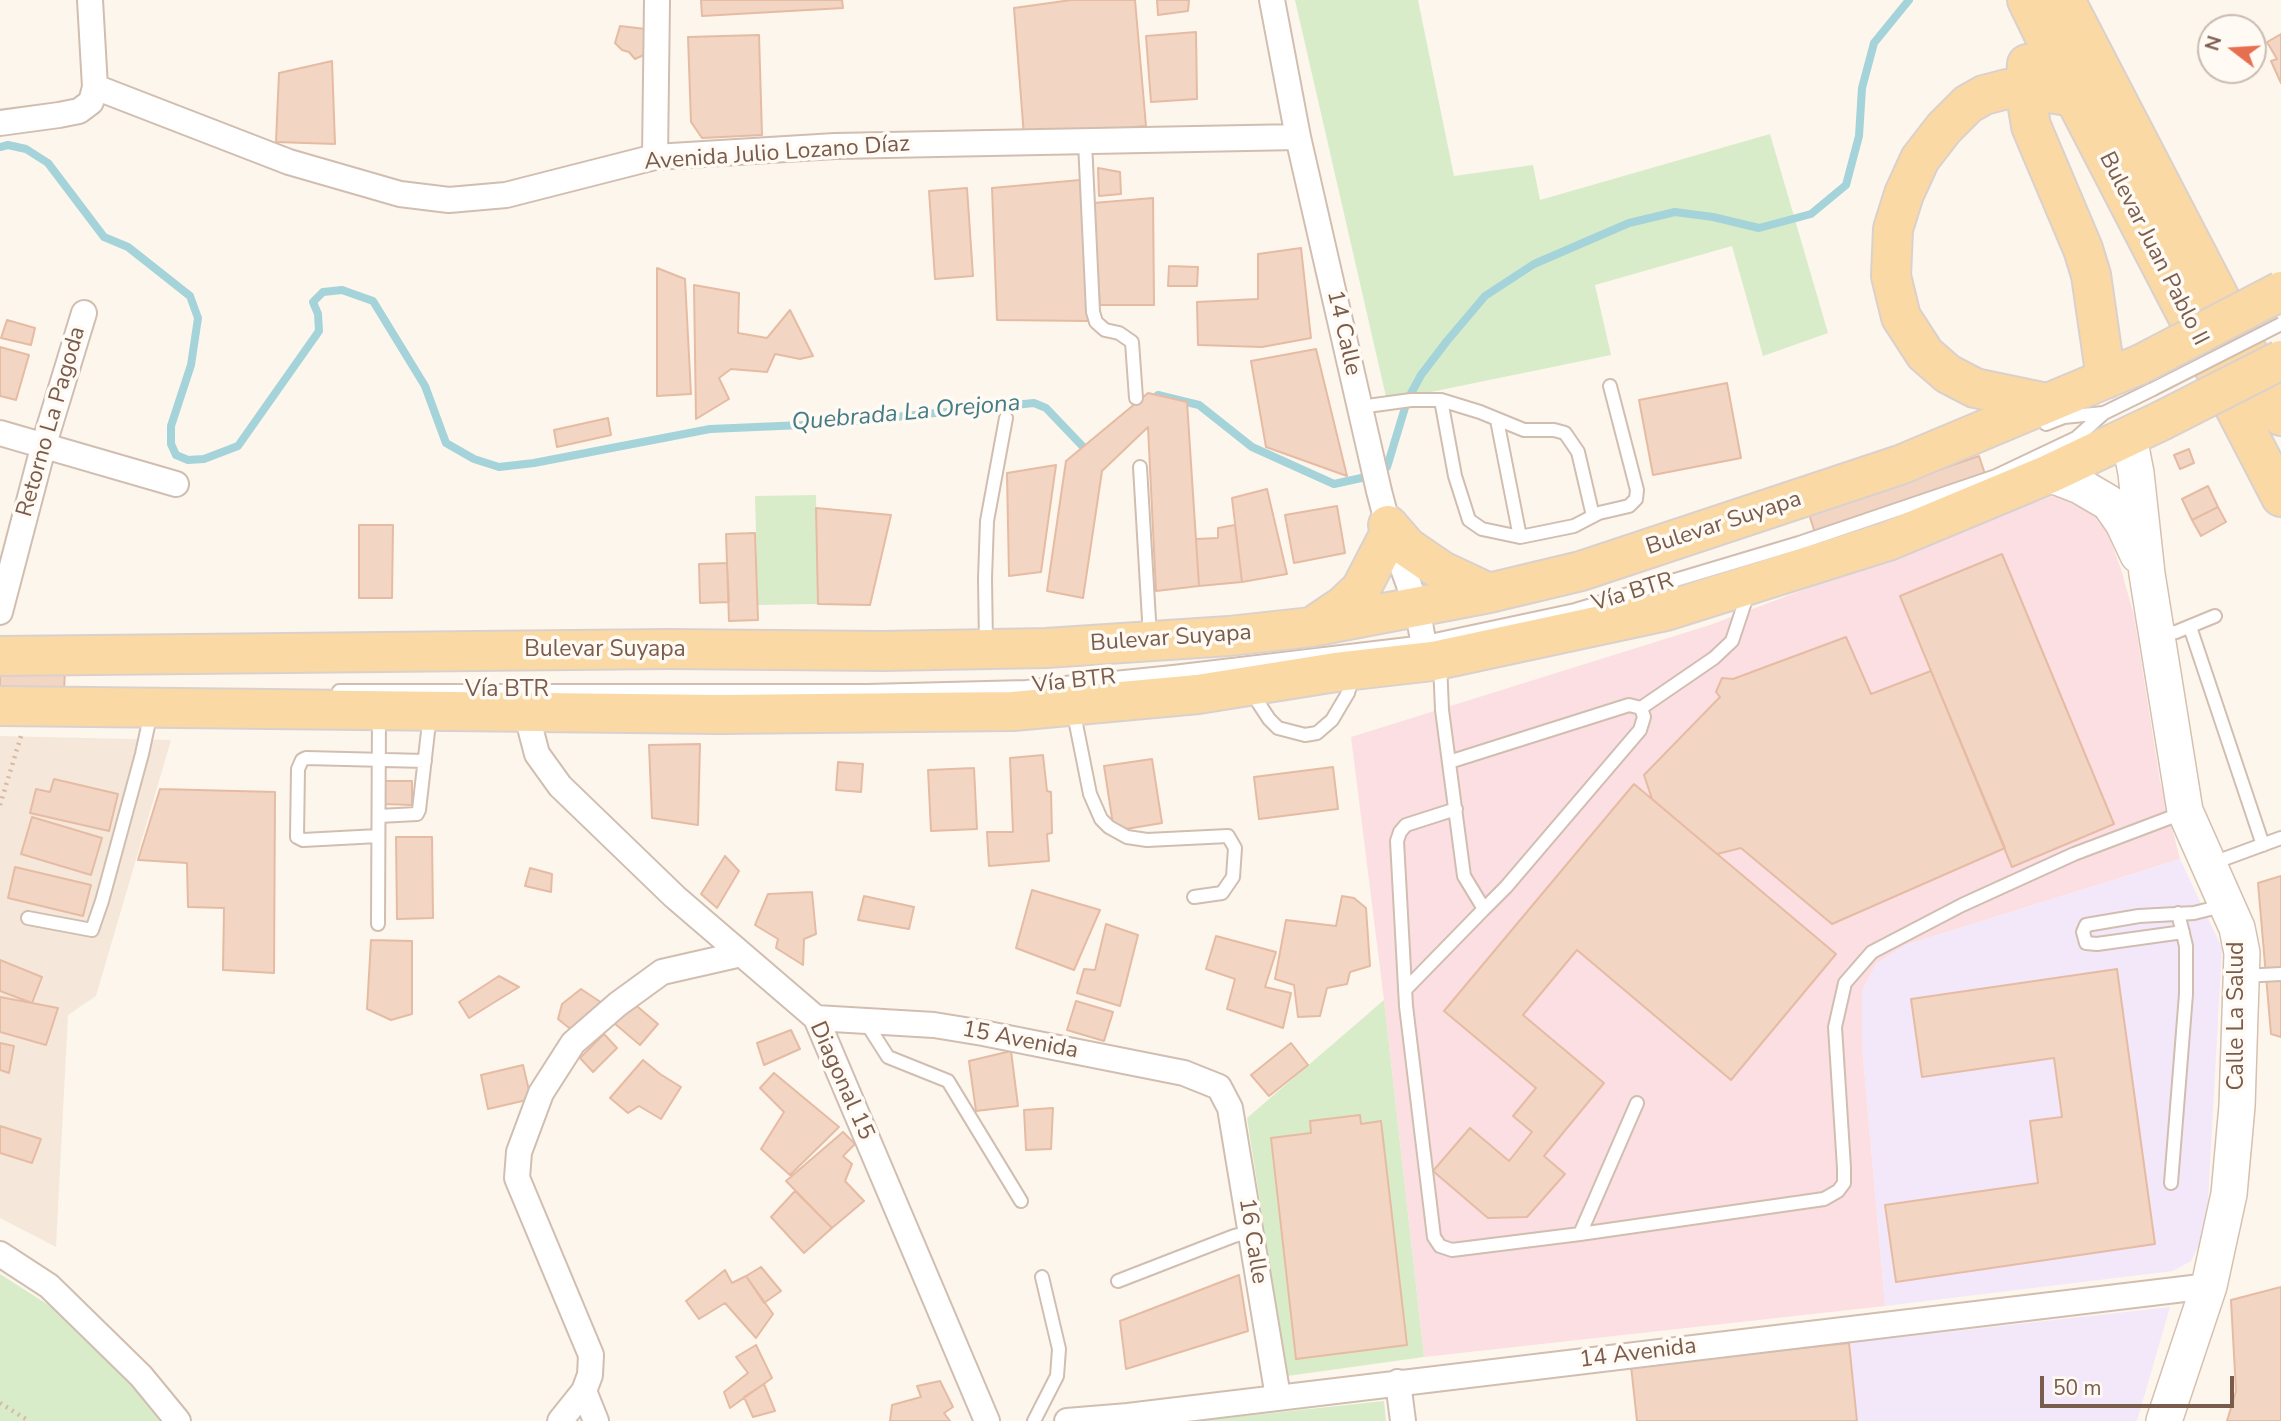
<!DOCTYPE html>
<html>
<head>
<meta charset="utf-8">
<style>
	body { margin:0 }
	#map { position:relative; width:2281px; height:1421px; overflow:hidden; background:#fdf6ec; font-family:"Nunito Sans",sans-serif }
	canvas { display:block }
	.north { position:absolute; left:2197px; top:14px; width:70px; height:70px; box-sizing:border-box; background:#fffaf3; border:2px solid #cabbb1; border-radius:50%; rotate:287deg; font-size:19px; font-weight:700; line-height:28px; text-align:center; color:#7a5c4d }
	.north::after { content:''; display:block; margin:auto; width:24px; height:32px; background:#e76f51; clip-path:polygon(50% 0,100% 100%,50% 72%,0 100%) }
	.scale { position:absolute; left:2040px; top:1376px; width:194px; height:32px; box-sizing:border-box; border:4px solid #7a5c4d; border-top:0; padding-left:9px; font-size:21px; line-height:24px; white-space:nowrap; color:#7a5c4d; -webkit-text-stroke:5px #fffaf3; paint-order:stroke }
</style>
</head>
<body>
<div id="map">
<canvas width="2281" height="1421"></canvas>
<div class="north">N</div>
<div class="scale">50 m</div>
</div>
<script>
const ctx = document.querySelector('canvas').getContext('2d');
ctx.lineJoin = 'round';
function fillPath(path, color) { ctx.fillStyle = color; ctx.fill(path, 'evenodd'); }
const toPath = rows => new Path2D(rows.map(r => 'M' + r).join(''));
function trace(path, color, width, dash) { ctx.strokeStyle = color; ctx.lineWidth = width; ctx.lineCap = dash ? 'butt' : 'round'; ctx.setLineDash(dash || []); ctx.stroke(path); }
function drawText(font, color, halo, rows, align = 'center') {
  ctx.font = font + ' "Nunito Sans",sans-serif'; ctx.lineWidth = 7; ctx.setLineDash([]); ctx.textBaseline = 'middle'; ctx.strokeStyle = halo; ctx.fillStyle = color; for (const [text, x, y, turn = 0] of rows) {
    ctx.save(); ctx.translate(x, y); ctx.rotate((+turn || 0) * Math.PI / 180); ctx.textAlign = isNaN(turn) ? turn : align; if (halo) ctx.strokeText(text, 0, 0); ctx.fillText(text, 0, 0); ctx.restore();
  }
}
fillPath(toPath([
	[0,736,171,740,96,996,68,1015,56,1247,0,1218]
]), '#f5e8da');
fillPath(toPath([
	[2180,859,2222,948,2207,1219,2201,1241,2191,1261,2173,1271,1885,1306,1862,1046,1862,991,1876,964,1905,945],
	[2170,1307,2137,1421,1857,1421,1849,1343]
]), '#f3e8fa');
fillPath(toPath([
	[2052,496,2081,499,2101,515,2121,569,2134,616,2160,781,2180,859,1905,945,1876,964,1862,991,1862,1046,1885,1306,1424,1357,1384,1000,1351,737,1710,625]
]), '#fbdfe3');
fillPath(toPath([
	[1295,0,1418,0,1454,176,1533,165,1540,200,1770,134,1828,333,1763,356,1732,246,1595,285,1611,355,1387,401],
	[816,495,818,604,758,605,755,496],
	[1384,1000,1424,1357,1287,1376,1247,1118],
	[1310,1121,1361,1124,1381,1121,1407,1345,1296,1359,1271,1138,1311,1133],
	[0,1274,72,1320,171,1421,0,1421],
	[1384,1401,1386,1421,1197,1421]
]), '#d8ecc9');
trace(toPath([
	[0,147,8,145,26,149,48,163,104,237,128,247,190,296,198,318,191,365,171,426,171,444,176,455,188,460,204,459,238,446,319,331,318,314,313,302,323,292,342,290,373,301,425,386,446,443,474,459,499,467,534,463,710,429,826,424,1034,403,1046,408,1089,453],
	[1150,402,1158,395,1199,405,1252,447,1334,484,1375,475,1387,467,1407,401,1421,375,1447,341,1485,296,1534,264,1629,223,1675,212,1713,217,1759,228,1811,214,1846,185,1859,136,1862,88,1874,43,1909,0]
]), '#a5d3da', 8);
const building = toPath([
	[701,0,842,0,843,8,702,16,701,0],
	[1071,0,1135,0,1146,126,1024,136,1014,8,1071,0],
	[1157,0,1189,0,1188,11,1158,15,1157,0],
	[620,26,646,29,648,53,635,59,629,52,622,50,615,43,620,26],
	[1196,32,1197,99,1151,102,1146,36,1196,32],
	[2281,34,2281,83,2271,61,2277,59,2267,42,2281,34],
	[759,35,762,135,702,138,691,122,688,37,759,35],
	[332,61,335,144,276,142,279,73,332,61],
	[1098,168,1120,172,1121,194,1099,196,1098,168],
	[1080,180,1089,321,997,320,992,188,1080,180],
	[967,188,973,276,935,279,929,191,967,188],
	[1153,198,1154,305,1100,305,1093,203,1153,198],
	[1301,248,1311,338,1262,347,1198,345,1197,302,1258,299,1258,254,1301,248],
	[1169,266,1198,267,1197,286,1168,286,1169,266],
	[657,268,685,279,691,394,657,396,657,268],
	[694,285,739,293,738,333,767,338,790,310,813,356,800,359,775,354,767,372,731,369,719,378,729,399,696,419,694,285],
	[7,320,35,328,31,345,1,338,7,320],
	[0,347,29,355,16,400,0,396,0,347],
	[1316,349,1347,476,1266,447,1251,361,1316,349],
	[1727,383,1741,458,1653,475,1639,400,1727,383],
	[1148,393,1187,402,1199,586,1156,591,1148,427,1102,471,1083,598,1047,591,1066,461,1148,393],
	[608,418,611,435,557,447,554,430,608,418],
	[2189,449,2194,463,2180,469,2174,455,2189,449],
	[1979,456,1985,474,1815,533,1809,514,1979,456],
	[1056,465,1041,572,1009,576,1007,473,1056,465],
	[2208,486,2218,507,2192,520,2182,499,2208,486],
	[1267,489,1287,574,1242,582,1232,498,1267,489],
	[1337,506,1345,553,1294,563,1285,515,1337,506],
	[2218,507,2226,522,2201,536,2192,520,2218,507],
	[816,508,891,515,870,605,818,604,816,508],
	[359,525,393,525,392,598,359,598,359,525],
	[1235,525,1242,582,1199,586,1196,539,1218,538,1218,528,1235,525],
	[755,533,758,620,729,621,726,534,755,533],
	[2002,554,2114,824,2012,867,1900,596,2002,554],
	[727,563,729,602,700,603,699,564,727,563],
	[1846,637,1871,694,1931,671,2005,848,1832,924,1741,848,1717,854,1652,799,1644,775,1720,697,1716,692,1722,678,1733,679,1846,637],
	[0,670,65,670,64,691,0,690,0,670],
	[700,744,698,825,652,818,649,745,700,744],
	[1043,755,1047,791,1051,792,1052,833,1047,834,1049,861,989,866,987,832,1013,832,1010,758,1043,755],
	[1152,759,1162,823,1114,831,1104,766,1152,759],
	[838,762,863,764,861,792,836,790,838,762],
	[1333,767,1338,809,1259,819,1254,777,1333,767],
	[974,768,977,829,931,831,928,770,974,768],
	[54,779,118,794,109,831,30,813,36,789,50,792,54,779],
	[384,781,412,781,412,805,383,804,384,781],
	[1634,784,1836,954,1731,1080,1577,950,1523,1015,1604,1083,1544,1156,1565,1174,1527,1217,1488,1218,1433,1171,1470,1128,1509,1161,1532,1132,1513,1116,1536,1088,1444,1011,1634,784],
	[160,789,275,792,274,973,223,970,224,908,188,907,187,863,138,860,160,789],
	[32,817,102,838,91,875,21,854,32,817],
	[396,837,432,837,433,918,397,919,396,837],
	[725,856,739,871,717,908,701,894,725,856],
	[15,867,91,885,83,916,8,898,15,867],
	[530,868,552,874,551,892,525,886,530,868],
	[2281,876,2281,1037,2271,1034,2258,883,2281,876],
	[1032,890,1100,910,1074,970,1016,948,1032,890],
	[812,892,816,934,804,939,803,965,776,948,778,939,755,925,768,894,812,892],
	[864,896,914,907,909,929,858,920,864,896],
	[1342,896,1354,898,1366,908,1370,966,1350,972,1347,984,1327,988,1320,1016,1298,1017,1294,985,1275,979,1286,920,1336,926,1342,896],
	[1106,924,1138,935,1120,1006,1077,993,1084,969,1095,970,1106,924],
	[1216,936,1276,952,1265,987,1291,993,1283,1028,1227,1009,1235,979,1206,969,1216,936],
	[371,940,412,941,412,1014,391,1020,367,1009,371,940],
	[0,960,42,977,32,1003,0,991,0,960],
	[2117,969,2155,1244,1896,1282,1885,1205,2038,1183,2030,1121,2062,1117,2054,1058,1922,1077,1911,999,2117,969],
	[499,976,519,987,469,1018,459,1002,499,976],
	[581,989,602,1003,574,1032,558,1019,562,1004,581,989],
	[0,997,58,1008,46,1045,0,1032,0,997],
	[1076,1001,1113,1012,1104,1041,1067,1030,1076,1001],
	[632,1002,658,1024,640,1045,614,1023,632,1002],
	[791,1030,800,1049,764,1065,757,1043,791,1030],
	[604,1034,617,1048,593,1072,580,1058,604,1034],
	[0,1043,14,1046,9,1073,0,1070,0,1043],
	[1291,1043,1308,1065,1269,1096,1251,1075,1291,1043],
	[1011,1051,1018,1106,976,1111,969,1061,1011,1051],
	[643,1060,660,1074,681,1087,661,1119,639,1106,628,1113,610,1098,643,1060],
	[523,1065,531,1099,488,1109,481,1075,523,1065],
	[774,1073,839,1127,790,1175,761,1149,784,1112,760,1088,774,1073],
	[1053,1108,1051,1149,1026,1150,1024,1110,1053,1108],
	[1360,1115,1361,1124,1381,1121,1407,1345,1296,1359,1271,1138,1311,1133,1310,1121,1360,1115],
	[0,1126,41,1139,32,1163,0,1153,0,1126],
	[843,1132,855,1144,843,1156,852,1164,845,1181,864,1201,832,1228,786,1181,843,1132],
	[795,1191,832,1228,804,1253,771,1217,795,1191],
	[761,1267,781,1291,764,1303,746,1276,761,1267],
	[725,1270,732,1283,746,1276,773,1314,756,1338,725,1303,699,1319,686,1301,725,1270],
	[1239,1275,1248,1331,1126,1369,1120,1321,1239,1275],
	[2281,1287,2281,1421,2227,1421,2236,1391,2231,1300,2281,1287],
	[1849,1343,1857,1421,1637,1421,1631,1366,1849,1343],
	[756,1345,772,1378,730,1408,724,1392,748,1373,736,1357,756,1345],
	[940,1381,953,1407,944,1413,950,1421,890,1421,892,1405,921,1397,917,1386,940,1381],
	[764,1384,775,1411,753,1417,744,1397,764,1384]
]);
fillPath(building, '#f3d5c3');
trace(building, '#e6bba3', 2);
const service = toPath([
	[1085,142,1093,312,1096,322,1105,330,1119,333,1132,342,1136,398],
	[1441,400,1455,476,1469,520,1482,529,1520,537,1574,526,1599,513,1629,506,1636,499,1637,490,1610,386],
	[1360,407,1411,400,1441,400,1480,412,1524,430,1554,430,1565,433,1578,452,1593,516],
	[1497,420,1520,537],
	[2046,424,2064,417,2103,413],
	[1140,467,1150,637],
	[2190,627,2263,845],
	[2158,635,2176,632,2215,616],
	[986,645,985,578,987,521,1006,418],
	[1440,663,1442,710,1464,876,1484,909,1506,887,1640,730,1644,717,1641,708],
	[1250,690,1269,719,1278,728,1305,735,1317,733,1332,720,1348,693,1353,676],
	[339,691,868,691,1026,687,1173,672,1425,642,1575,610,1799,543,1996,476,2076,438,2104,413,2153,389],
	[1073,709,1090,794,1101,819,1109,827,1127,837,1147,840,1228,836,1235,848,1233,877,1222,893,1194,897],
	[1449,762,1629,705,1641,708,1714,658,1732,641,1748,593],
	[1456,809,1406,825,1400,832,1397,841,1406,1006,1434,1237,1440,1246,1452,1250,1580,1234,1824,1199,1838,1191,1844,1183,1844,1168,1835,1027,1845,983,1872,952,1962,905,2074,854,2185,812],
	[379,816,417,814,419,810,430,714],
	[378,836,303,840,297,837,298,769,302,760,306,758,425,761],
	[2213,863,2281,838],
	[28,918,92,930,102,901,142,754,151,712],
	[378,924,379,714],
	[2183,932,2097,944,2086,943,2083,932,2086,925,2139,916,2194,913,2226,905],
	[2242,976,2281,974],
	[1405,990,1484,909],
	[865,1021,888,1057,948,1081,1021,1201],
	[2171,1183,2186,994,2186,946,2178,913],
	[1580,1234,1637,1103],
	[1118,1281,1234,1236,1250,1232],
	[1034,1421,1057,1376,1059,1349,1042,1277]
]);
const minor = toPath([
	[1272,0,1298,137,1379,491,1390,533,1417,607,1427,662],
	[95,87,289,162,400,194,449,200,506,195,655,157,835,146,1298,137],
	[0,123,59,115,79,111,91,102,95,87,90,0],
	[655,157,657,0],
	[0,433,176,484],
	[0,612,44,444,84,313],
	[526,712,537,754,560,786,675,897,816,1018,987,1421],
	[816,1018,934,1025,983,1033,1184,1073,1219,1087,1230,1108,1278,1397],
	[0,1254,49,1286,141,1376,178,1421],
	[1398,1382,1403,1421],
	[584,1391,596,1421],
	[560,1421,584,1391,590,1375,591,1355,517,1178,519,1152,541,1093,573,1043,618,1004,662,972,741,954],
	[1067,1421,1128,1416,2209,1286]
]);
const secondary = toPath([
	[2129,437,2136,473,2147,574,2185,811,2237,928,2242,953,2237,1106,2229,1194,2209,1286,2164,1421],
	[2049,474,2080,486,2109,503,2123,523,2138,555]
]);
const primary = toPath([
	[2027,0,2074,97,2281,497],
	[2065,0,2281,416],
	[2027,64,2025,89,2031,126,2083,249,2091,275,2106,379],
	[2047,403,1975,388,1948,374,1925,354,1901,317,1891,276,1893,229,1904,194,1920,159,1944,128,1968,104,1984,95,2007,89,2025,89,2074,97],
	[1388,525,1407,547,1442,571,1489,593],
	[1319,622,1343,606,1361,589,1390,533],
	[0,656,668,649,883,651,1046,648,1229,636,1311,627,1489,593,1581,571,1900,465,2141,364],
	[0,706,720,714,1013,711,1198,694,1336,672,1433,661,1666,611,1888,541,2049,474,2161,421]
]);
trace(service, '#d1beb0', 16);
trace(minor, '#d1beb0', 28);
trace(secondary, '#d6c0b0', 38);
trace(primary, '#dad1cd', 42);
trace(toPath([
	[0,805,21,736],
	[0,1403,29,1421]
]), '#d9b8a5', 4.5, [2, 5]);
trace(service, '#fff', 12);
trace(minor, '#fff', 24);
trace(secondary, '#fff', 35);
trace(primary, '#fbd9a5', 38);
const serviceBridge = toPath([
	[2153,389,2281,324]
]);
const primaryBridge = toPath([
	[2141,364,2281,291],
	[2161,421,2281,360]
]);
trace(serviceBridge, '#d1beb0', 16, []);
trace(primaryBridge, '#dad1cd', 42, []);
trace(serviceBridge, '#fff', 12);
trace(primaryBridge, '#fbd9a5', 38);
drawText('23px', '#7a5c4d', '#fffaf3', [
	["Avenida Julio Lozano Díaz",777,154,-4],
	["Bulevar Juan Pablo II",2153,249,63],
	["14 Calle",1343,333,77],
	["Retorno La Pagoda",52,422,-74],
	["Bulevar Suyapa",1724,524,-18],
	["Vía BTR",1633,593,-17],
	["Bulevar Suyapa",1171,639,-4],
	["Bulevar Suyapa",605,650],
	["Vía BTR",1074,682,-6],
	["Vía BTR",507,690],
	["Calle La Salud",2237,1016,-90],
	["15 Avenida",1020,1041,11],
	["Diagonal 15",841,1081,66],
	["16 Calle",1252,1241,81],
	["14 Avenida",1638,1354,-7]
]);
drawText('italic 24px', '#437c86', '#fffaf3', [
	["Quebrada La Orejona",906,414,-5]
]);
</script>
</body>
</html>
